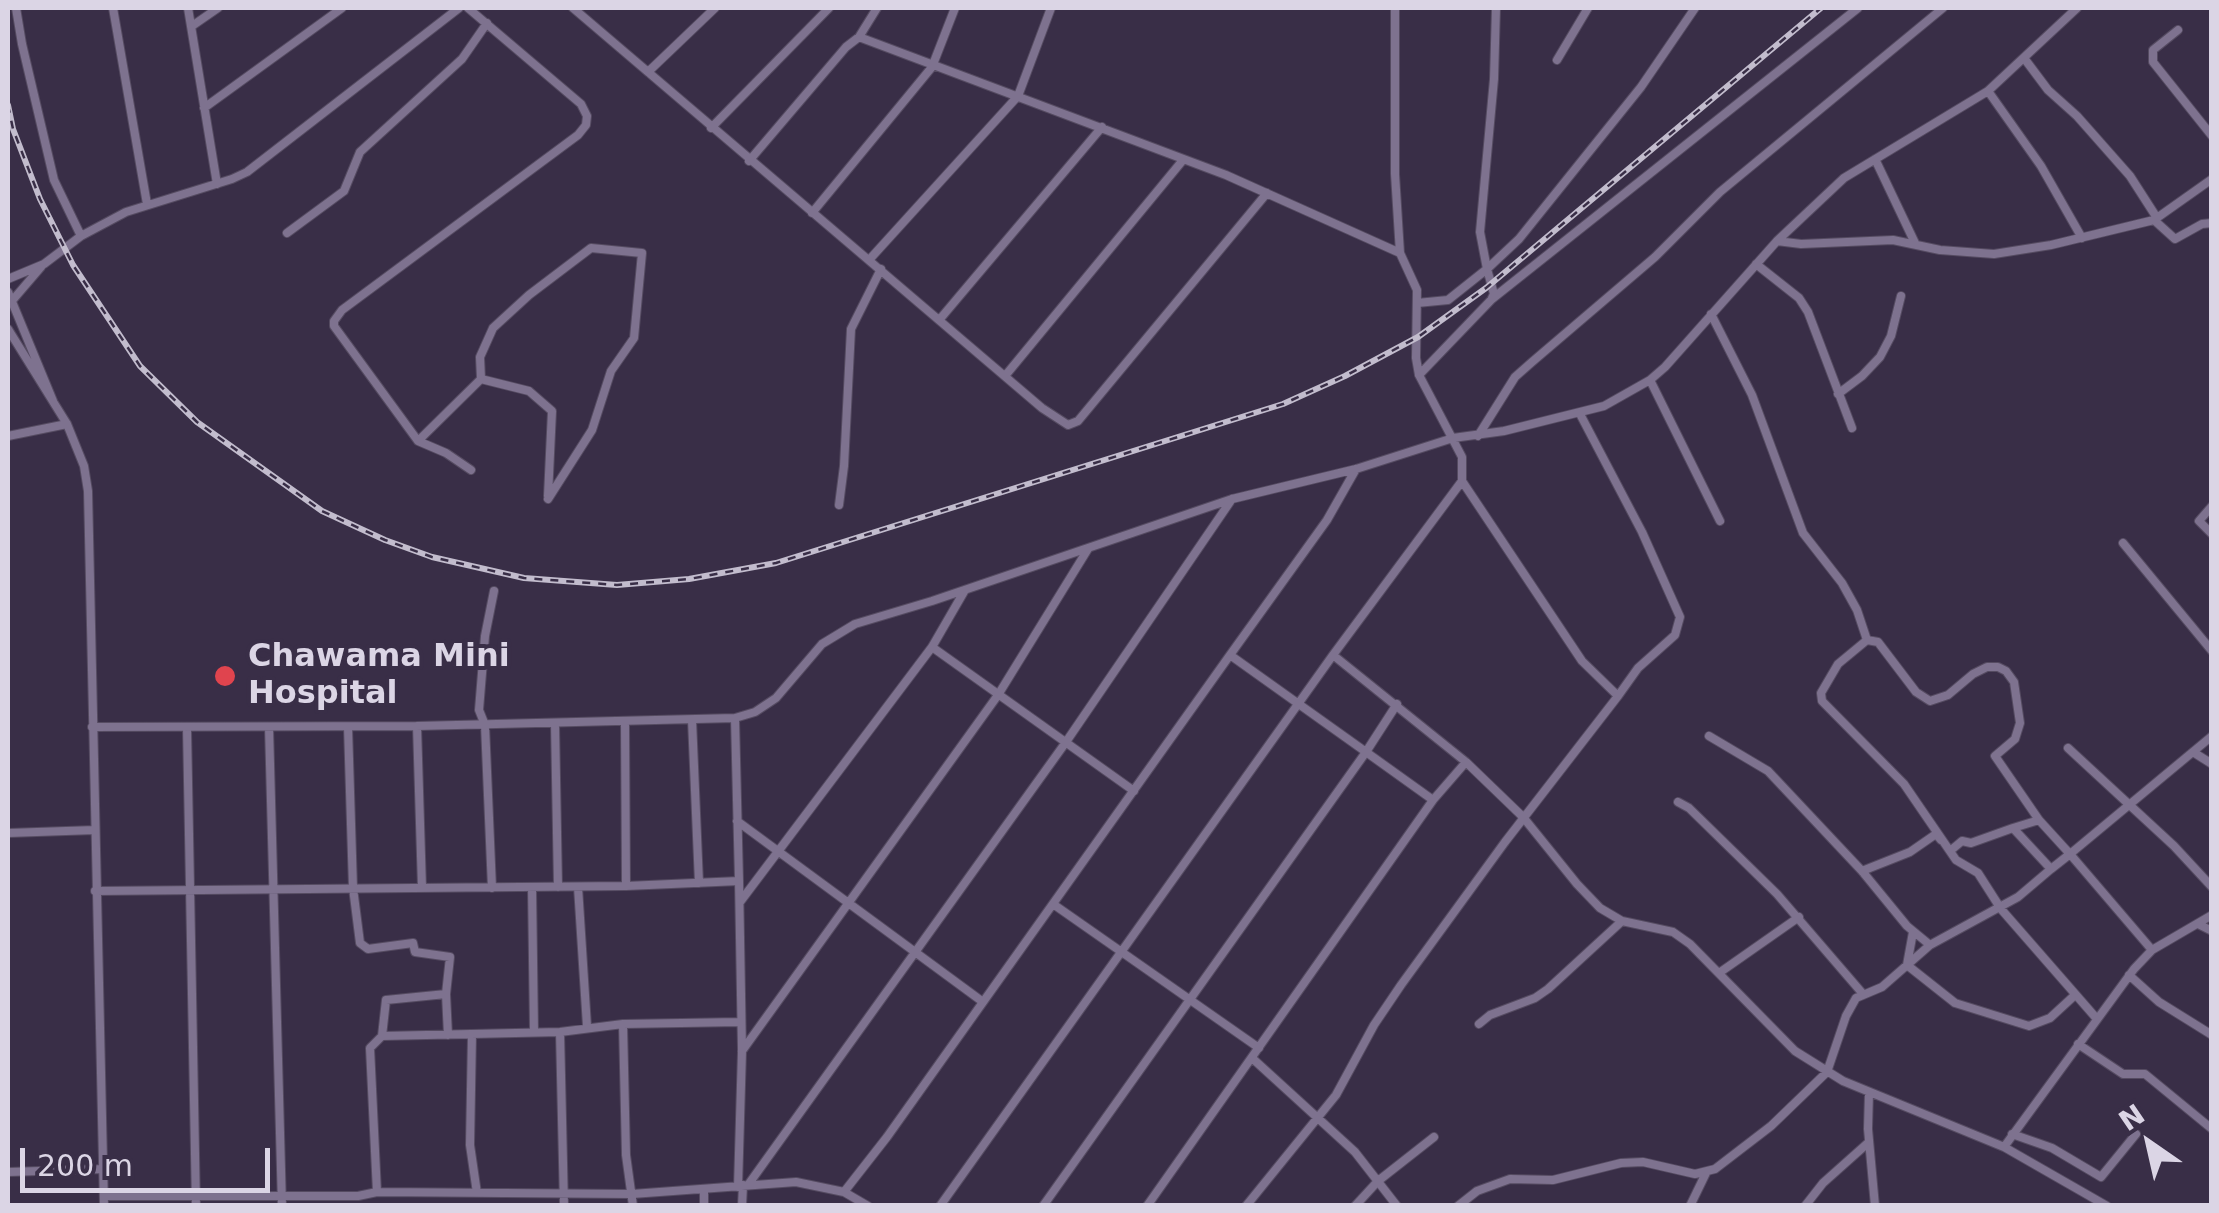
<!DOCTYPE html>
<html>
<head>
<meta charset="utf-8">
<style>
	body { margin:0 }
	#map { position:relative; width:2219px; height:1213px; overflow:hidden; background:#392e47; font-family:"DejaVu Sans",sans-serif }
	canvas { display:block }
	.frame { position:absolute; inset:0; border:10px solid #dbd5e5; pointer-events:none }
	.north { position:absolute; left:2099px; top:1093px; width:100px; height:100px; -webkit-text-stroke:8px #392e47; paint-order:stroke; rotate:326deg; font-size:28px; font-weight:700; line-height:40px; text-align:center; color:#dbd5e5 }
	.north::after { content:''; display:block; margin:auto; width:35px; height:45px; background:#dbd5e5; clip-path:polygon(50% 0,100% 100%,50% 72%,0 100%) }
	.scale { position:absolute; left:20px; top:1148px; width:250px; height:45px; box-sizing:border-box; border:5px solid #dbd5e5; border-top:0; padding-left:12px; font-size:30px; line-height:35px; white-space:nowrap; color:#dbd5e5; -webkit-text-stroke:8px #392e47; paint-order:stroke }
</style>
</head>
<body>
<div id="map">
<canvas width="2219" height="1213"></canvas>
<div class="frame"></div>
<div class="north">N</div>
<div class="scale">200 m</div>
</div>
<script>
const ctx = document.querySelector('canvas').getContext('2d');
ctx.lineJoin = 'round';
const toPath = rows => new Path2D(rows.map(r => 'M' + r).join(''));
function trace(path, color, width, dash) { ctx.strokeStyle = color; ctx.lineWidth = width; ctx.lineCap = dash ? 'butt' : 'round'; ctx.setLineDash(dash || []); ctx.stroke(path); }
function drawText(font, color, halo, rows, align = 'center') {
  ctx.font = font + ' "DejaVu Sans",sans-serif'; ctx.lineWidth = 8; ctx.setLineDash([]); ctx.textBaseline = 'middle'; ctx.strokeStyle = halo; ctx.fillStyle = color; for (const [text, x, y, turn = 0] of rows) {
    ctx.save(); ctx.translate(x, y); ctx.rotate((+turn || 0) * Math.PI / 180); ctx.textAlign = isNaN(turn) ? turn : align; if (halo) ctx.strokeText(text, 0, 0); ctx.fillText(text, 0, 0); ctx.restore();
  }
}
const street = toPath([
	[16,8,22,44,54,180,81,236],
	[113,8,147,204],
	[188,8,217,184],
	[468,8,581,104,587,116,586,125,578,135,342,310,334,321,334,326,418,441,446,453,471,470],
	[573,8,1042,408,1068,425,1078,421,1267,193],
	[1496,8,1494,79,1480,232,1487,269,1519,239,1641,87,1695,8],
	[192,26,218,8],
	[2178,30,2153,50,2153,62,2212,136],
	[859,37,877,8],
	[2024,58,2048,90,2077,116,2130,176,2157,218],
	[1557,60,1588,8],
	[648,72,715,8],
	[1988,91,2041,166,2082,238],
	[204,108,342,8],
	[711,128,829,8],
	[1875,159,1915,243],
	[749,161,846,47,859,37,1226,175,1400,253],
	[812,213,932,67,955,8],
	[2154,220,2212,179],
	[287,233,344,191,360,152,462,59,487,23],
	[1777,241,1801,244,1893,240,1940,250,1994,254,2051,245,2154,220,2175,239,2202,224,2212,223],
	[869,260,1018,96,1051,8],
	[1756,264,1799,298,1808,312,1852,428],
	[8,279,44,264,81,236,126,212,232,179,247,172,459,8],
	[8,292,53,401],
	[11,302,41,267],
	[1417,303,1448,300,1487,269,1494,294,1492,298],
	[1711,314,1752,395,1803,533,1842,583,1857,610,1867,640],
	[940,319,1102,127],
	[8,329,67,424,84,466,88,491,104,1206],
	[1419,375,1492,299,1858,8],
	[1005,376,1183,160],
	[481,379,529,391,552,411,548,496],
	[1650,380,1720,521],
	[1838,394,1862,376,1880,357,1891,336,1901,296],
	[1580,414,1642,532,1680,617,1675,635,1638,668,1618,696],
	[8,436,67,424],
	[1478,436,1515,377,1532,362,1655,257,1720,192,1943,8],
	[418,441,481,379,480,357,493,328,529,295,591,248,642,253,634,338,611,371,592,430,548,499],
	[1356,469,1327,520,1230,655,1366,752,1397,704],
	[839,505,844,466,851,329,881,269],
	[2212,506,2199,521,2212,534],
	[2123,543,2212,651],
	[1867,640,1838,664,1821,693,1822,701,1904,784,1956,860,1978,873,2001,909,2097,1019],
	[1867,640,1878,642,1916,692,1930,701,1948,695,1973,674,1987,667,1998,667,2006,671,2014,682,2020,723,2015,739,1995,756,2039,820],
	[932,647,1134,791],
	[1333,655,1466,762,1523,817,1577,884,1600,908,1622,921,1673,932,1690,944,1795,1051,1843,1081,2004,1147,2107,1206],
	[692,720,699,883],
	[625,722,626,886],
	[555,723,558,887],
	[417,726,422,888],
	[92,727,417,726,735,718,755,712,776,698,822,644,855,624,932,601,1232,499,1356,469,1453,438,1504,431,1604,406,1650,380,1665,367,1777,241,1844,178,1988,91,2077,8],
	[269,727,282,1206],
	[348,727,353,888,360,943,368,949,413,943,415,952,450,957,446,994,448,1035],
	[187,728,196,1206],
	[1709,736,1768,771,1862,871,1907,926,1930,945],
	[2068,748,2174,846,2212,887],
	[2193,752,2212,764],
	[1678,802,1689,808,1777,894,1863,994],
	[737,821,983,1002],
	[8,833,95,830],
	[1950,851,1962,841,1971,843,2013,828,2051,869,2070,854,2039,820,2013,828],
	[1862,871,1910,852,1936,834,1941,840],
	[532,887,534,1032],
	[578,887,587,1026],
	[492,888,485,725,479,710,485,636,494,591],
	[95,891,626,886,739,881,735,718],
	[740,902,932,647,965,590],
	[1053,904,1259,1048],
	[2198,924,2212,931],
	[1913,932,1907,965,1955,1003,2029,1026,2050,1018,2075,995],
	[2152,950,2212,915],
	[1719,973,1799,917],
	[2129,975,2159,1002,2212,1035],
	[623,1024,626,1155,633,1206],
	[1479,1024,1490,1015,1535,998,1548,989,1622,921],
	[560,1032,564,1206],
	[472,1034,470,1145,477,1193],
	[382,1036,386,1000,446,994],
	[2078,1044,2123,1074,2145,1074,2212,1129],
	[742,1051,998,695,1088,549],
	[1252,1058,1355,1152,1397,1206],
	[1869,1092,1868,1129,1875,1206],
	[2012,1134,2052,1148,2101,1177,2136,1134],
	[2004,1147,2134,969,2152,950,2070,854,2212,736],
	[8,1172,103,1169],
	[748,1185,1066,742,1232,499],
	[738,1187,742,1051,739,881],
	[377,1192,370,1048,382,1036,560,1032,623,1024,739,1022],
	[844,1192,887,1137,1230,655],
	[104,1196,358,1196,377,1192,632,1194,796,1182,844,1192,868,1206],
	[704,1206,704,1190],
	[742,1206,743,1185],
	[940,1206,1333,655,1462,481,1462,457,1419,375,1416,358,1417,290,1400,253,1395,174,1395,8],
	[1043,1206,1366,752,1433,800],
	[1147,1206,1433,800,1466,762],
	[1246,1206,1336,1095,1374,1025,1401,985,1505,842,1618,696,1582,661,1462,481],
	[1355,1206,1378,1181,1434,1137],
	[1458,1206,1477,1191,1510,1179,1553,1180,1621,1163,1643,1162,1695,1174,1715,1169,1771,1126,1827,1072,1846,1016,1856,998,1882,987,1930,945,2018,897,2051,869],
	[1690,1206,1706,1173],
	[1805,1206,1823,1183,1869,1142]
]);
trace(street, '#554b61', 10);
trace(street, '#7e728f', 8);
const rail = toPath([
	[8,105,13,129,40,199,73,265,140,366,197,422,322,511,385,540,432,557,524,578,617,585,689,579,776,563,1283,404,1345,376,1418,337,1486,288,1821,8]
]);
trace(rail, '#c2bccd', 6);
trace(rail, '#392e47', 2.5, [8]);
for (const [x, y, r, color] of [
	[225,676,12,"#e0444e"]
]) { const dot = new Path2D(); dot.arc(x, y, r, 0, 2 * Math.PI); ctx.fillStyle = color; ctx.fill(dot); trace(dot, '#392e47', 4); }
drawText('bold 32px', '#dbd5e5', '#392e47', [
	["Chawama Mini",248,658],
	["Hospital",248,695]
], 'left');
</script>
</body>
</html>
